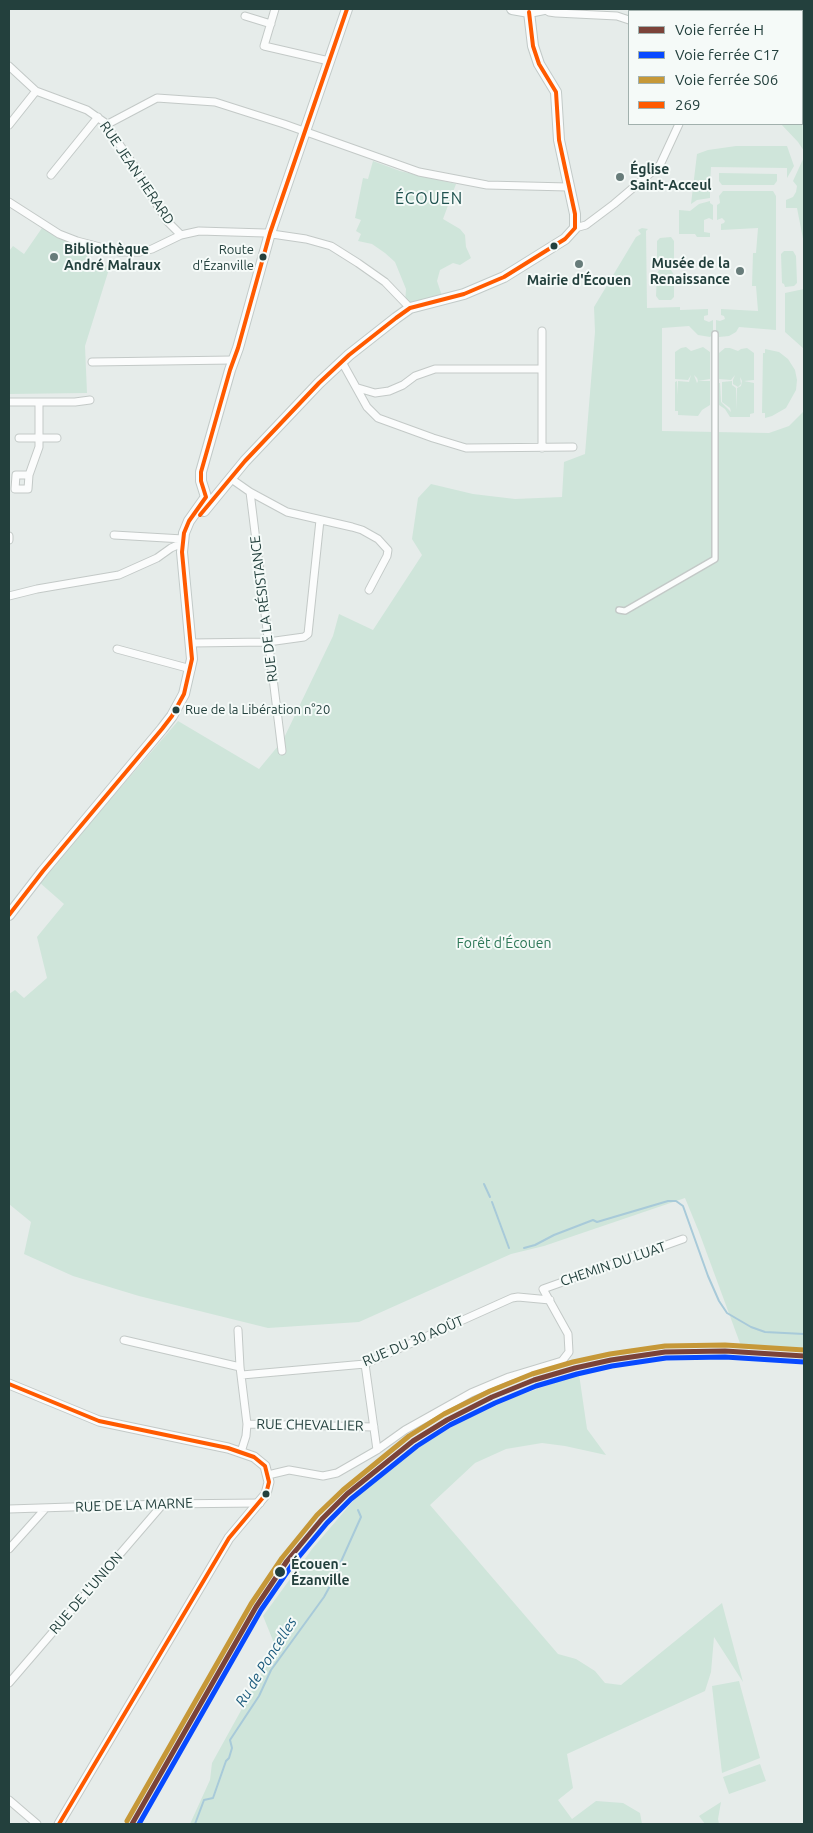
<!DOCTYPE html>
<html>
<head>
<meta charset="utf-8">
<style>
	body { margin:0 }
	#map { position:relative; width:813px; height:1833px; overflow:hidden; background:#e6ecea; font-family:Ubuntu,sans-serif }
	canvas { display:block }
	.frame { position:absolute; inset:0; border:10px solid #23403d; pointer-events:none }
	.legend { position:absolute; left:628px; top:10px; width:175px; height:115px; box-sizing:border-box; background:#f5faf8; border:1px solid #a1b0ad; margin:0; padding:6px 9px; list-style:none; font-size:15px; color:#23403d }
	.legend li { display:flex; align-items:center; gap:10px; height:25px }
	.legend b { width:25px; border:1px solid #a1b0ad }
</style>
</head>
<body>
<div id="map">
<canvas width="813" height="1833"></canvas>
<div class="frame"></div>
<ul class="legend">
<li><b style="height:6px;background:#7b4339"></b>Voie ferrée H</li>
<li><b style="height:6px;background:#0749ff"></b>Voie ferrée C17</li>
<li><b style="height:6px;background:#c69838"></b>Voie ferrée S06</li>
<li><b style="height:6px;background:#ff5a00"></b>269</li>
</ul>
</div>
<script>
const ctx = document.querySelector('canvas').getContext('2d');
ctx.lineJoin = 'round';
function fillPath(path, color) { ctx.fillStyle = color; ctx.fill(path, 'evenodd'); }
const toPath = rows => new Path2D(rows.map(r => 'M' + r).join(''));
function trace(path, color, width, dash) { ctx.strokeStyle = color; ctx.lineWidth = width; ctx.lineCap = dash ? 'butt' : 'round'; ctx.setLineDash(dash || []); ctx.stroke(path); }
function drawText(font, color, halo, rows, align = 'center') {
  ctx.font = font + ' Ubuntu,sans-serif'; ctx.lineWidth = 4; ctx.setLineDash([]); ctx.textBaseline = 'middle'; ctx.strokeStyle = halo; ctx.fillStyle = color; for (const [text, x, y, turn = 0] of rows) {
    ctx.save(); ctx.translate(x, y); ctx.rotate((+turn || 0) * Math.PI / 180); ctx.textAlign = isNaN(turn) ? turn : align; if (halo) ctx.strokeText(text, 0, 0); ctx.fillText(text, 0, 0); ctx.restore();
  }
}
fillPath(toPath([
	[776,9,804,9,804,151,798,142,781,124,802,124,802,11,776,11],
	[736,146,787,146,794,166,787,178,787,168,711,167,710,185,707,188,710,190,710,198,697,200,691,204,697,154,708,150],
	[804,157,804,244,797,208,786,208,786,200,793,197,796,192,797,186,793,181],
	[373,161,400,171,456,184,443,219,460,229,465,235,466,247,471,258,460,265,453,263,440,270,437,281,442,296,417,306,405,303,406,289,395,262,385,253,372,244,358,241,361,234,356,231,361,220,355,218,363,178,368,179],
	[719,173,777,174,777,181,774,185,722,185,719,181],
	[723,191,773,191,776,196,776,330,739,327,736,332,729,336,719,337,716,334,716,320,720,321,725,319,724,316,721,315,721,309,758,311,756,286,752,286,753,253,756,253,758,228,721,230,721,224,724,223,725,221,722,218,717,220,717,205,720,203,719,196],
	[710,201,710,203,713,205,713,220,709,218,704,220,704,232,710,233,710,237,697,237,695,234,679,234,679,210,690,211,699,204],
	[42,228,89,250,87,259,110,266,85,346,87,393,9,394,9,251,13,246,24,254],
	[642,228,648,229,646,231,647,308,680,307,680,310,708,309,708,315,704,316,704,320,709,322,713,320,713,334,710,337,698,335,689,326,662,328,662,431,769,433,789,426,804,411,804,1349,741,1346,699,1232,685,1198,544,1246,511,1254,359,1322,268,1328,139,1296,73,1276,24,1254,31,1222,9,1204,9,994,15,990,24,998,47,978,37,937,64,904,39,882,178,721,259,769,283,740,333,636,339,614,373,630,422,555,412,539,418,498,431,484,473,494,515,499,562,497,564,462,585,454,595,332,594,307,636,237,641,234,638,230],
	[671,237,674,241,674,261,671,264,659,263,657,260,657,241,660,238],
	[784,251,793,251,796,256,797,283,794,286,785,287,784,284,782,283,781,254],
	[659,270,671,270,674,275,674,297,671,300,659,300,656,296,657,273],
	[804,289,804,349,785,332,785,293],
	[686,347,691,351,703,347,710,352,710,379,698,381,697,378,694,375,697,383,698,381,710,381,710,405,702,410,698,416,678,415,678,411,675,411,675,382,677,381,677,395,678,381,689,382,691,375,688,380,675,379,675,352,681,348],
	[725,348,730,348,738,351,741,349,747,348,754,353,754,380,744,381,754,383,754,413,750,414,750,417,730,417,725,409,719,405,719,383,720,383,721,402,731,412,730,408,722,402,722,382,732,381,732,385,736,388,737,410,737,388,741,386,742,381,740,377,741,384,738,387,733,384,733,380,735,375,731,380,719,379,719,353],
	[765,349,779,352,788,359,795,370,797,380,796,390,786,408,772,416,765,418,765,413,762,413,763,353,765,353],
	[579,1374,587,1429,606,1455,565,1446,542,1443,506,1449,475,1463,430,1505,558,1654,576,1659,595,1671,605,1683,621,1685,722,1603,743,1682,714,1637,711,1672,705,1691,567,1754,573,1788,558,1800,572,1819,596,1801,623,1803,640,1813,642,1824,190,1824,210,1780,212,1763,265,1667,274,1643,263,1616,312,1549,360,1493,402,1456,466,1419,515,1397],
	[739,1681,760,1758,722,1773,712,1686],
	[760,1764,766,1781,729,1794,723,1777],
	[721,1802,718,1819,719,1824,705,1824,699,1816]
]), '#cfe5da');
trace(toPath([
	[484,1184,490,1197],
	[492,1202,509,1248],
	[524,1248,535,1245,554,1235,593,1220,597,1222,668,1201,676,1201,683,1206,708,1276,719,1301,727,1313,751,1327,765,1332,804,1334],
	[195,1824,204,1800,213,1798,226,1761,229,1758,232,1748,230,1740,259,1696,271,1670,324,1597,330,1586,361,1517,358,1510]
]), '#a8cad9', 2);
const pedestrian = toPath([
	[619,610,625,611,715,559,715,334]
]);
const minor = toPath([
	[275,9,264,46,329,61],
	[544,9,549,12,556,13,617,16,629,20],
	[708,11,708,9],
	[245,16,271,24],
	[9,66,36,91,87,110,104,122,133,164,166,220,181,235],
	[9,125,36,91],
	[106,125,157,98,215,102,284,124,419,172,487,185,568,187],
	[51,175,98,117],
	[9,202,59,234,77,241,119,252,140,252,152,249,181,235,199,231,265,233,306,239,331,246,358,263,385,282,410,308],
	[575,228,586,225,614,204,660,165,679,124],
	[542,331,542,448],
	[92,362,233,360],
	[342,362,367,407,378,418,433,438,466,448,573,447],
	[358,388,375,393,389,391,403,385,415,376,435,369,542,369],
	[9,402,75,402,90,400],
	[19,438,57,438],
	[29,475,16,475,15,489,28,489,29,475,39,447,39,402],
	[230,478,250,492,282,751],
	[250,492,287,512,352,527,362,530,378,539,388,550,387,556,369,590],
	[114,535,183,539],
	[9,536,9,540],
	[9,596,37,589,119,575,157,558,171,548,182,543],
	[191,643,268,642,304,637,308,634,320,520],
	[117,649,191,669],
	[238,1330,240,1367,247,1424,246,1436,241,1452],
	[124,1340,240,1367],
	[365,1364,377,1450],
	[242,1375,365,1364,512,1298,518,1297,550,1300],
	[247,1424,374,1427],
	[268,1475,289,1470,323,1476,337,1473,377,1450,405,1430,471,1393,509,1377,562,1361,569,1352,568,1334,543,1289,683,1239],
	[9,1509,163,1504,260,1503],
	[9,1549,45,1509],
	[9,1683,163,1504],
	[9,1800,37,1824]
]);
const tertiary = toPath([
	[9,1384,99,1421,228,1448,254,1457,265,1466,269,1482,266,1494,229,1538,59,1824]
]);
const secondary = toPath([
	[512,9,529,12,544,9],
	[204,511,245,461,319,383,349,355,396,318,410,308,464,294,504,277,565,239,575,228,575,214,559,140,556,92,539,64,533,46,529,12],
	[9,915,43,871,162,729,172,716,184,694,192,659,182,552,184,533,189,521,206,497,201,481,201,472,230,370,238,348,270,233,347,9]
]);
trace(pedestrian, '#c3c9c7', 8);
trace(minor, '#c3c9c7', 9);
trace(tertiary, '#c3c9c7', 11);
trace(secondary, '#c2cac8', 12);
trace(pedestrian, '#fbfcfc', 5);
trace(minor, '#fbfcfc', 7);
trace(tertiary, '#fbfcfc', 9);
trace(secondary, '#fbfcfc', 10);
trace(toPath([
	[200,515,245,461,319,383,349,355,396,318,410,308,464,294,504,277,565,239,575,228,575,214,559,140,556,92,539,64,533,46,529,12],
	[9,915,43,871,162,729,172,716,184,694,192,659,182,552,184,533,189,521,206,497,201,481,201,472,230,370,238,348,270,233,347,9],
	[9,1384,99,1421,228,1448,254,1457,265,1466,269,1482,266,1494,229,1538,59,1824]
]), '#ff5a00', 4);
trace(toPath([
	[132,1824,256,1607,287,1561,322,1519,347,1494,413,1441,447,1420,492,1397,534,1380,575,1368,611,1360,665,1352,725,1351,804,1356]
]), '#7b4339', 5);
trace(toPath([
	[139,1824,261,1610,292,1565,327,1523,351,1499,417,1446,450,1425,495,1403,536,1386,577,1374,612,1366,666,1358,725,1357,804,1362]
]), '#0749ff', 5);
trace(toPath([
	[127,1821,251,1604,282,1558,317,1515,343,1490,409,1436,444,1414,490,1391,532,1374,573,1362,610,1354,665,1346,725,1345,804,1350]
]), '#c69838', 5);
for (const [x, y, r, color] of [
	[620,177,5,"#677c7a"],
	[554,246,4.5,"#23403d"],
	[54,257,5,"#677c7a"],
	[263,257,4.5,"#23403d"],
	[579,264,5,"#677c7a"],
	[740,271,5,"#677c7a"],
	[176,710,4.5,"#23403d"],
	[266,1494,4.5,"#23403d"],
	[280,1572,6,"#23403d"]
]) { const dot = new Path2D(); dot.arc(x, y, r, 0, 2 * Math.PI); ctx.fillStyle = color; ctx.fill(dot); trace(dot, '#f5faf8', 2); }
drawText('13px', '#23403d', '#f5faf8', [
	["Route",254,250],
	["d'Ézanville",254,266],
	["Rue de la Libération n°20",185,710,"left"]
], 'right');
drawText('bold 14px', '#23403d', '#f5faf8', [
	["Église",630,169],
	["Saint-Acceul",630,185],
	["Bibliothèque",64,249],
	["André Malraux",64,265],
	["Musée de la",730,263,"right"],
	["Renaissance",730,279,"right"],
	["Mairie d'Écouen",579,280,"center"]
], 'left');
drawText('14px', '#23403d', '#f5faf8', [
	["RUE JEAN HERARD",137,173,56],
	["RUE DE LA RÉSISTANCE",264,609,-97],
	["CHEMIN DU LUAT",613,1264,-19],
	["RUE DU 30 AOÛT",413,1341,-23],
	["RUE CHEVALLIER",310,1425,1],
	["RUE DE LA MARNE",134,1505,-2],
	["RUE DE L'UNION",86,1593,-49]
]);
drawText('14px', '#2d7757', '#f5faf8', [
	["Forêt d'Écouen",504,943]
]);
drawText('bold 14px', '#23403d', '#f5faf8', [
	["Écouen -",291,1564],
	["Ézanville",291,1580]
], 'left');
drawText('italic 15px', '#1c5b7d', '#f5faf8', [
	["Ru de Poncelles",266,1662,-58]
]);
ctx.letterSpacing = '1px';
drawText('16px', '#1f524f', '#f5faf8', [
	["ÉCOUEN",429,199]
]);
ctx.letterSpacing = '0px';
</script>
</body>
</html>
